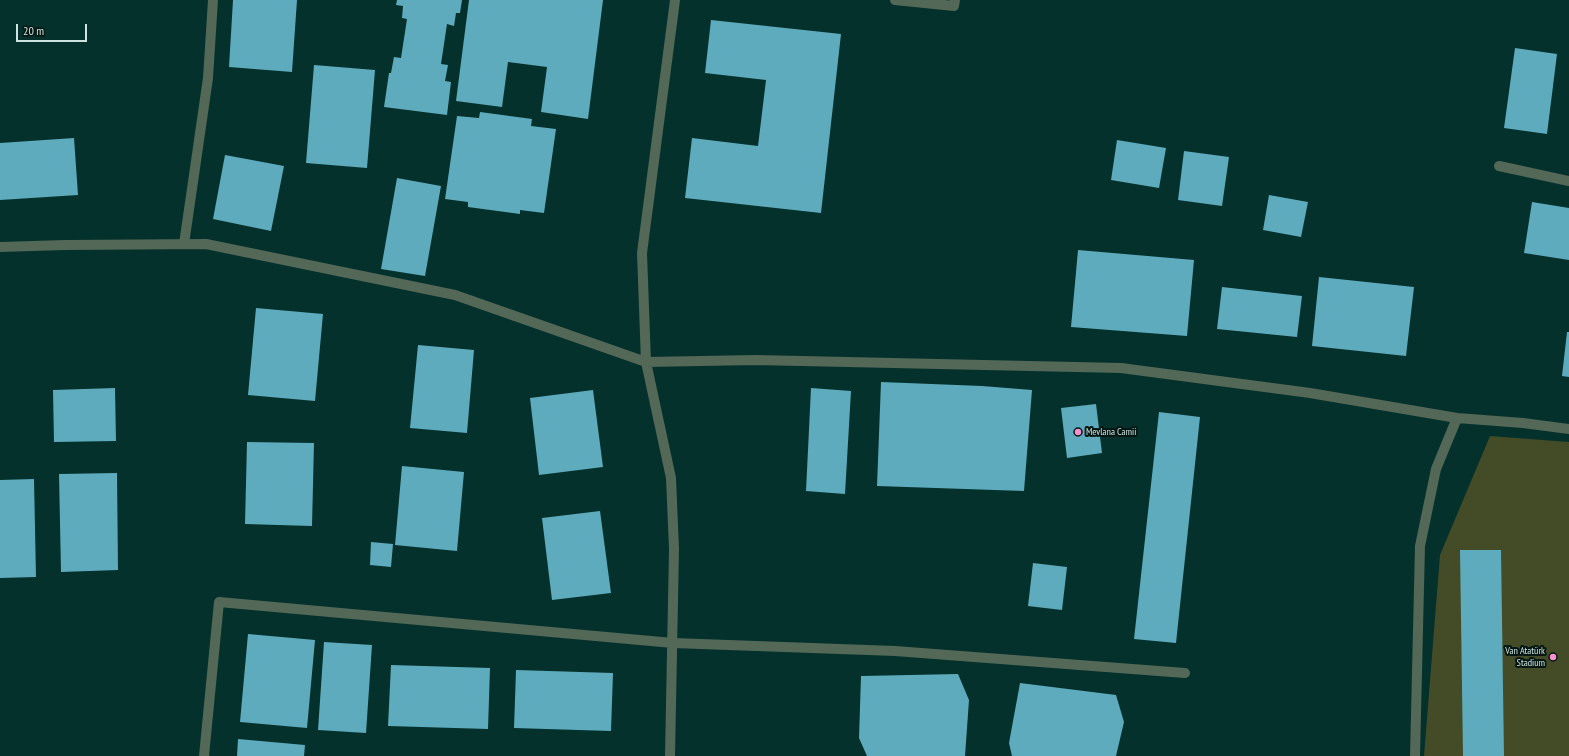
<!DOCTYPE html>
<html>
<head>
<meta charset="utf-8">
<style>
	body { margin:0 }
	#map { position:relative; width:1569px; height:756px; overflow:hidden; background:#04312c; font-family:"PT Sans Narrow",sans-serif }
	canvas { display:block }
	.scale { position:absolute; left:16px; top:24px; width:71px; height:18px; box-sizing:border-box; border:2px solid #cde3df; border-top:0; padding-left:5px; font-size:12px; line-height:14px; white-space:nowrap; color:#cde3df; -webkit-text-stroke:3px #051613; paint-order:stroke }
</style>
</head>
<body>
<div id="map">
<canvas width="1569" height="756"></canvas>
<div class="scale">20 m</div>
</div>
<script>
const ctx = document.querySelector('canvas').getContext('2d');
ctx.lineJoin = 'round';
function fillPath(path, color) { ctx.fillStyle = color; ctx.fill(path, 'evenodd'); }
const toPath = rows => new Path2D(rows.map(r => 'M' + r).join(''));
function trace(path, color, width, dash) { ctx.strokeStyle = color; ctx.lineWidth = width; ctx.lineCap = dash ? 'butt' : 'round'; ctx.setLineDash(dash || []); ctx.stroke(path); }
function drawText(font, color, halo, rows, align = 'center') {
  ctx.font = font + ' "PT Sans Narrow",sans-serif'; ctx.lineWidth = 4; ctx.setLineDash([]); ctx.textBaseline = 'middle'; ctx.strokeStyle = halo; ctx.fillStyle = color; for (const [text, x, y, turn = 0] of rows) {
    ctx.save(); ctx.translate(x, y); ctx.rotate((+turn || 0) * Math.PI / 180); ctx.textAlign = isNaN(turn) ? turn : align; if (halo) ctx.strokeText(text, 0, 0); ctx.fillText(text, 0, 0); ctx.restore();
  }
}
fillPath(toPath([
	[1490,436,1569,442,1569,756,1424,756,1440,555]
]), '#444b27');
fillPath(toPath([
	[233,0,297,0,292,72,229,67],
	[397,0,462,0,460,13,456,13,454,26,447,24,441,64,448,65,445,81,451,82,447,115,384,107,389,73,391,73,394,57,401,58,407,19,402,18,403,6,396,5],
	[469,0,603,0,588,119,541,112,547,67,508,62,502,107,456,101],
	[711,20,841,34,821,213,685,198,692,138,758,146,766,80,705,73],
	[1515,48,1557,54,1547,134,1504,128],
	[314,65,375,70,367,168,306,163],
	[480,112,532,119,531,126,556,129,544,213,520,210,520,214,468,207,468,202,445,199,457,116,479,118],
	[74,138,78,195,0,200,0,143],
	[1117,140,1166,148,1159,188,1111,180],
	[1184,151,1229,157,1222,206,1178,200],
	[225,155,284,166,271,231,213,219],
	[397,178,441,186,425,276,381,269],
	[1269,195,1308,202,1301,237,1263,230],
	[1532,202,1569,208,1569,260,1524,253],
	[1078,250,1194,260,1187,336,1071,327],
	[1319,277,1414,287,1406,356,1312,346],
	[1222,287,1302,296,1297,337,1217,329],
	[256,308,323,314,315,401,248,395],
	[1567,332,1569,332,1569,377,1562,376],
	[418,345,474,350,467,433,410,428],
	[881,382,982,386,1032,390,1024,491,877,486],
	[115,388,116,441,54,442,53,390],
	[811,388,851,391,845,494,806,491],
	[593,390,603,467,539,475,530,398],
	[1096,404,1102,453,1067,458,1061,408],
	[1159,412,1200,417,1176,643,1134,639],
	[247,442,314,443,312,526,245,524],
	[402,466,464,472,457,551,395,545],
	[117,473,118,570,61,572,59,474],
	[34,479,36,577,0,578,0,480],
	[600,511,611,593,552,600,542,518],
	[371,542,393,544,391,567,370,565],
	[1460,550,1501,550,1504,756,1463,756],
	[1033,563,1067,567,1062,610,1028,606],
	[248,634,315,640,307,728,240,722],
	[324,642,372,645,366,733,318,730],
	[391,665,490,668,488,729,388,726],
	[516,670,613,673,611,731,514,728],
	[958,674,969,700,965,756,867,756,859,738,861,676],
	[1020,683,1116,695,1124,722,1116,756,1012,756,1009,743],
	[238,739,305,745,304,756,237,756]
]), '#5eabbd');
trace(toPath([
	[895,0,954,6,955,0],
	[1499,166,1569,181],
	[184,244,208,78,213,0],
	[0,247,65,245,206,244,455,295,646,362,756,360,1121,368,1310,393,1457,418,1523,423,1569,429],
	[204,756,219,602,673,643,895,651,1185,673],
	[670,756,674,549,671,478,646,362,642,253,675,0],
	[1415,756,1420,546,1436,469,1457,418]
]), '#536857', 10);
for (const [x, y, r, color] of [
	[1078,432,4,"#f790cd"],
	[1553,657,4,"#f790cd"]
]) { const dot = new Path2D(); dot.arc(x, y, r, 0, 2 * Math.PI); ctx.fillStyle = color; ctx.fill(dot); trace(dot, '#051613', 1.5); }
drawText('10px', '#cde3df', '#051613', [
	["Mevlana Camii",1086,432],
	["Van Atatürk",1545,651,"right"],
	["Stadium",1545,663,"right"]
], 'left');
</script>
</body>
</html>
